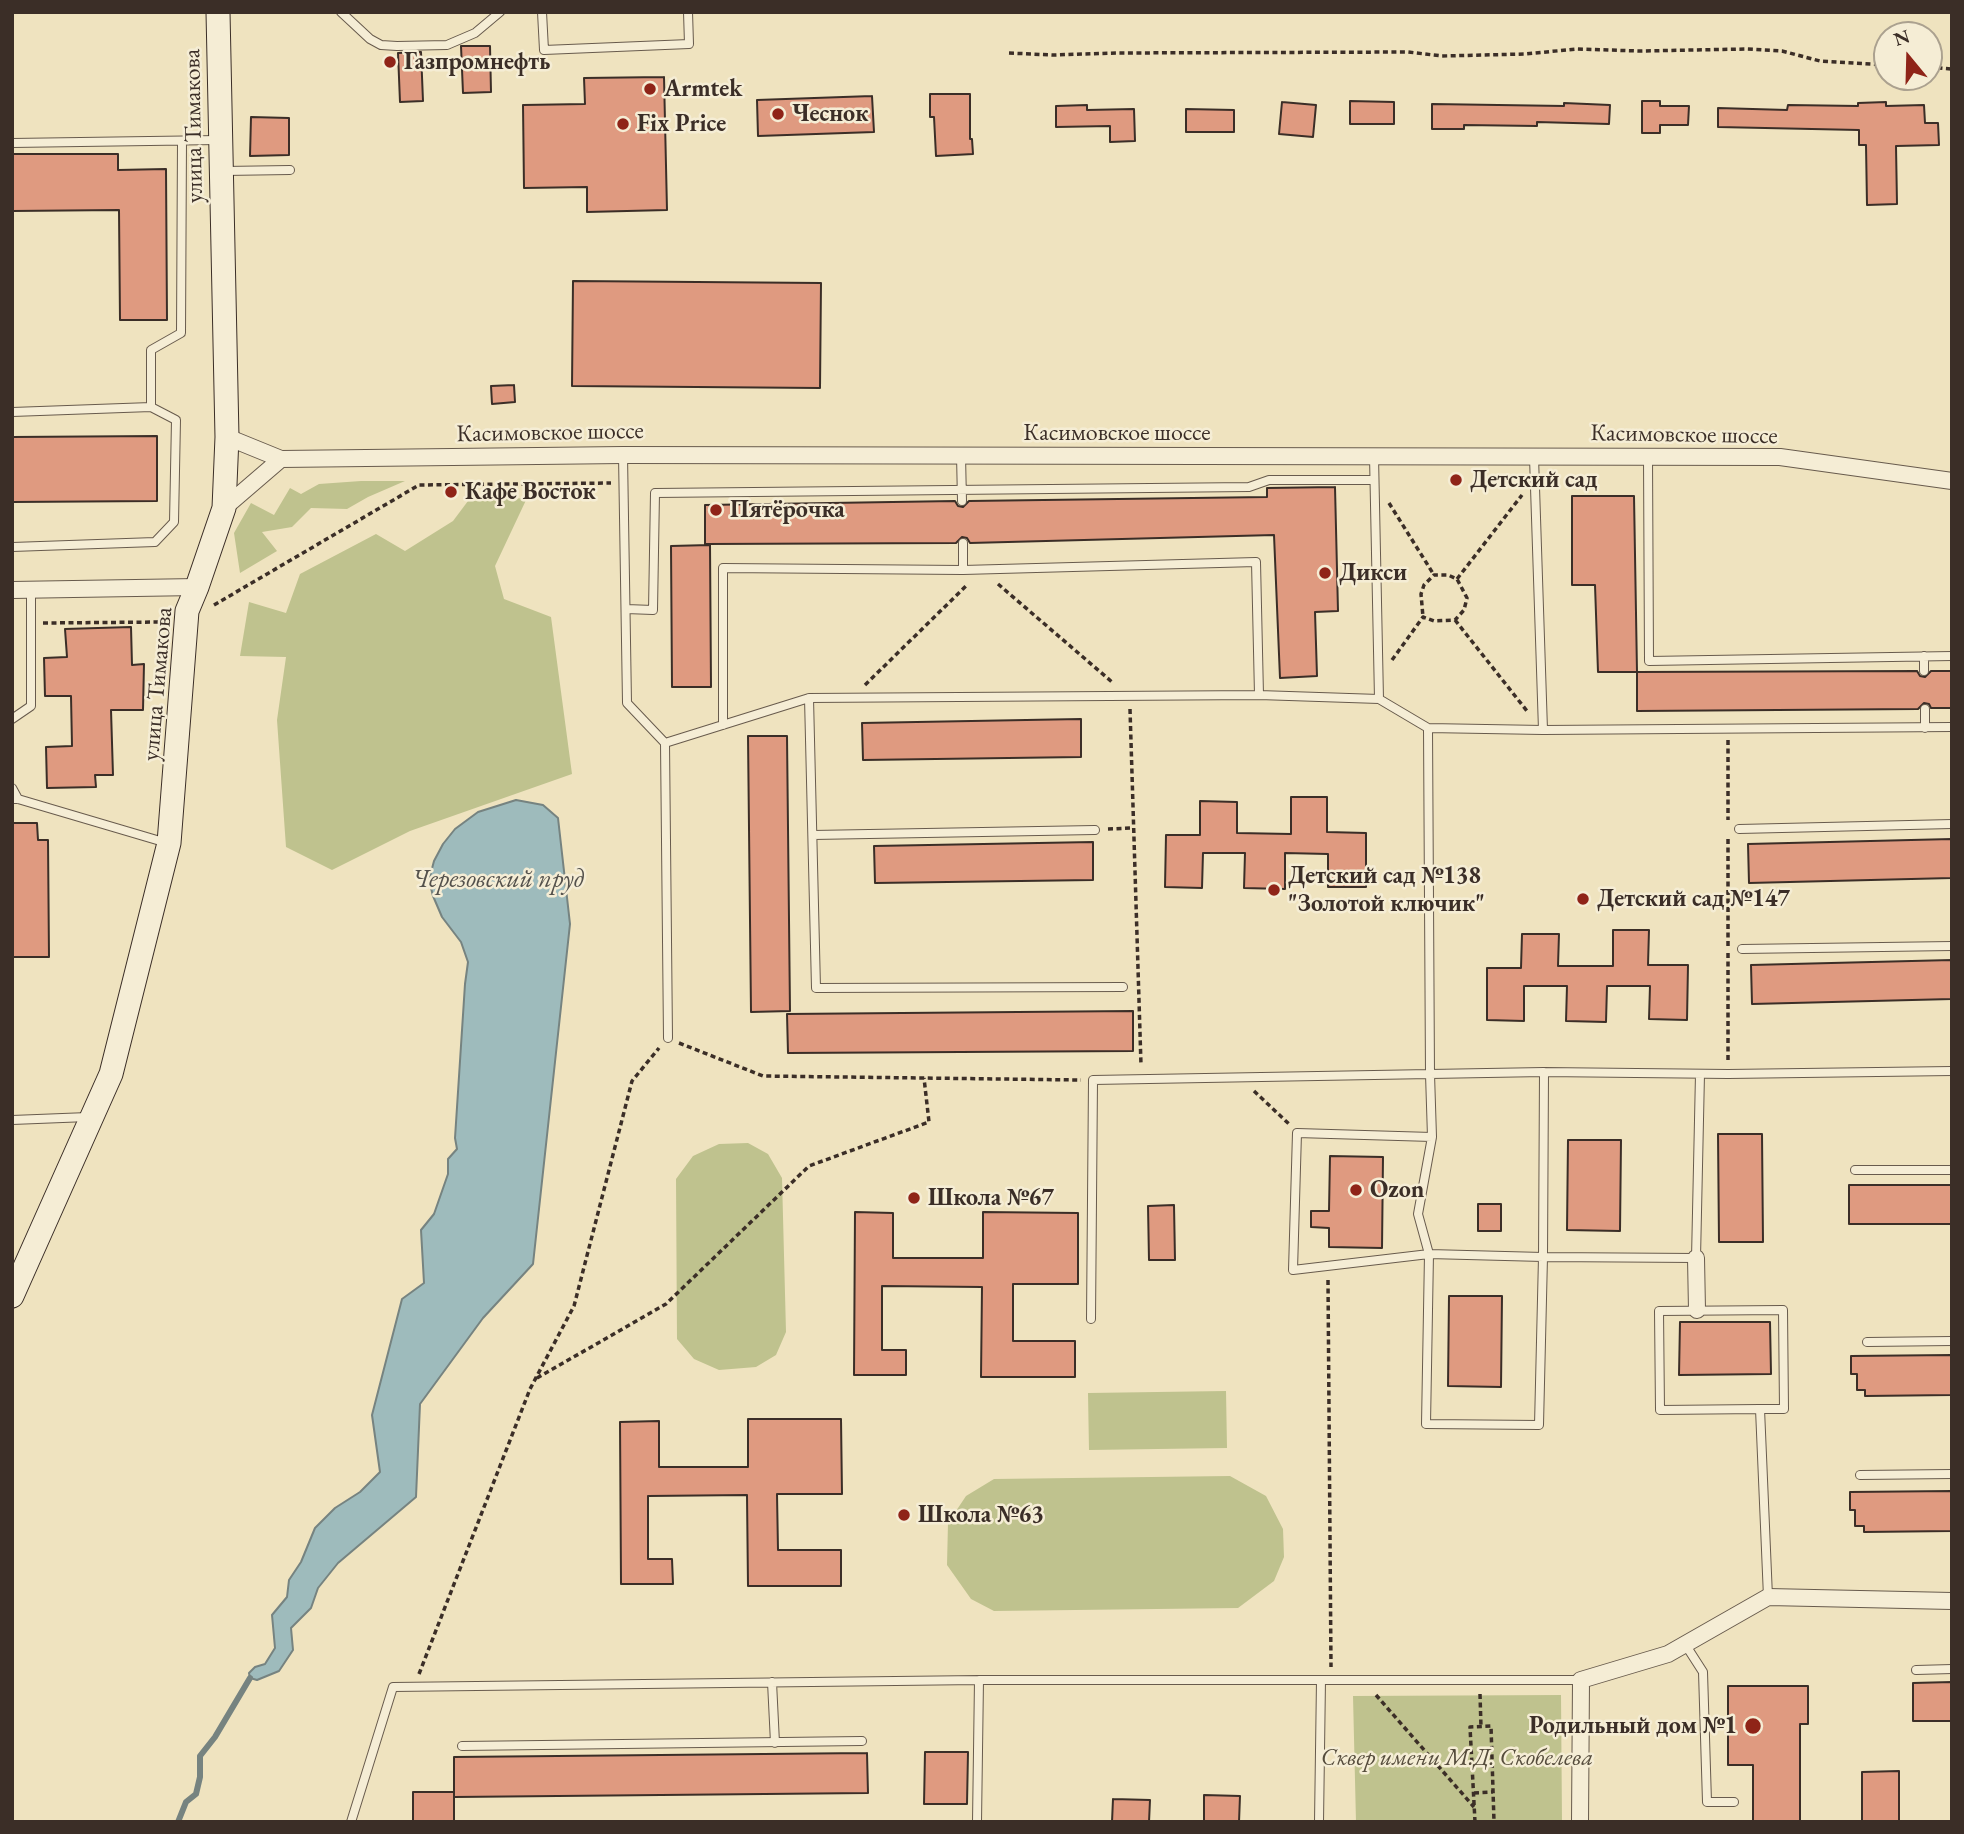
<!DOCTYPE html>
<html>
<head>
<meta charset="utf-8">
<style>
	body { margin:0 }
	#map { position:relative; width:1964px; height:1834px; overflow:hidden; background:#efe3bf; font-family:"EB Garamond",serif }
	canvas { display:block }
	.frame { position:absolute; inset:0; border:14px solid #3b2e27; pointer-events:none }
	.north { position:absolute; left:1873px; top:21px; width:70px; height:70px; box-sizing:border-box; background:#f5edd5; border:2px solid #aba18f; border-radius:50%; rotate:341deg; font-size:19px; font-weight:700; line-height:28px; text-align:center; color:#3b2e27 }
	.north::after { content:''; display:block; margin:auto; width:24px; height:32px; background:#8f2418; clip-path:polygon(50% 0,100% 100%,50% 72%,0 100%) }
</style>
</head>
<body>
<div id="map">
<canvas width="1964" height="1834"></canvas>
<div class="frame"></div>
<div class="north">N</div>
</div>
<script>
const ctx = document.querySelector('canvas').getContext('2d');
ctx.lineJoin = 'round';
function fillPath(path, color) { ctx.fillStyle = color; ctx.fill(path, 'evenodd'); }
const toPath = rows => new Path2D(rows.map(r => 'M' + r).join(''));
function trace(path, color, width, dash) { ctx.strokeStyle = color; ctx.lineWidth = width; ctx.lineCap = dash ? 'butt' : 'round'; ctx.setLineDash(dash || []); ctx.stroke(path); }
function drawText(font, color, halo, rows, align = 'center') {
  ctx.font = font + ' "EB Garamond",serif'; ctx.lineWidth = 5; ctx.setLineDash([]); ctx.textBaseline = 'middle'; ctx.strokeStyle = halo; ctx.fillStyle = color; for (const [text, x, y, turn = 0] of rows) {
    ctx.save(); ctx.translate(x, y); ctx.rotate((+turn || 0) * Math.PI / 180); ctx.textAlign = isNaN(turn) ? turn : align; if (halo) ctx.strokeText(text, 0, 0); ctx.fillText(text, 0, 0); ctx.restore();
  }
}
fillPath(toPath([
	[361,481,405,481,368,497,347,509,311,508,292,527,262,532,277,551,240,573,234,533,251,503,274,515,290,488,301,494,319,484],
	[527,498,495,566,504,599,551,617,572,774,410,831,332,870,286,847,277,720,286,657,240,656,249,602,286,613,300,574,376,534,405,551,453,521,468,501],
	[748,1143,768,1154,782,1178,786,1332,776,1355,756,1367,719,1370,694,1359,677,1339,676,1179,693,1156,719,1144],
	[1226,1391,1227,1448,1089,1450,1088,1393],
	[1230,1476,1266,1496,1283,1529,1284,1557,1274,1581,1238,1608,994,1611,971,1599,947,1565,948,1523,966,1496,994,1479],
	[1561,1695,1562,1822,1356,1822,1353,1696]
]), '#bfc28e');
const water = toPath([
	[516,800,543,805,558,818,570,924,533,1264,483,1318,420,1404,416,1497,338,1563,318,1588,311,1608,291,1628,293,1650,279,1671,257,1680,250,1678,249,1673,255,1667,265,1664,275,1648,272,1615,287,1597,289,1580,301,1562,315,1528,335,1508,360,1492,380,1472,372,1415,402,1299,424,1283,421,1230,434,1214,448,1174,448,1159,457,1149,455,1138,465,984,468,962,461,942,442,917,433,896,429,880,434,861,443,844,455,829,478,812,516,800]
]);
fillPath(water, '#9ebbbc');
trace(water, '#768380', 2);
trace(toPath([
	[178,1822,186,1802,196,1794,200,1777,200,1756,215,1737,250,1678]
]), '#768380', 6);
const building = toPath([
	[461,46,490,46,491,92,463,93,461,46],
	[421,52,423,101,400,102,398,53,421,52],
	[664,77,667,210,587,212,587,187,524,188,523,105,585,104,584,78,664,77],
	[930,94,970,94,970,139,972,139,973,154,936,156,934,117,930,117,930,94],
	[872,96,874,132,758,136,757,100,872,96],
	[1350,101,1394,102,1394,124,1350,124,1350,101],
	[1642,101,1660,101,1660,106,1689,106,1688,125,1660,125,1660,133,1642,133,1642,101],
	[1282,102,1316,105,1313,137,1279,134,1282,102],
	[1886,102,1886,106,1924,105,1925,123,1938,123,1939,145,1896,146,1897,204,1867,205,1866,145,1859,145,1859,130,1718,127,1718,108,1787,110,1788,105,1858,106,1858,103,1886,102],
	[1564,103,1610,105,1609,124,1537,122,1537,126,1464,125,1464,129,1432,129,1432,104,1564,106,1564,103],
	[1087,105,1087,110,1134,109,1135,141,1110,142,1110,126,1056,127,1056,106,1087,105],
	[1186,109,1234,110,1234,132,1186,132,1186,109],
	[251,117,289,118,289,155,250,156,251,117],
	[12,154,118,154,118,170,166,169,167,320,120,320,119,210,12,211,12,154],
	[573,281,821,283,820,388,572,386,573,281],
	[514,385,515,402,492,404,491,386,514,385],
	[157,436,157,501,12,502,12,437,157,436],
	[1335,487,1338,611,1315,612,1317,676,1280,678,1274,535,970,543,967,538,962,537,956,543,705,544,705,505,955,501,958,506,963,507,969,501,1267,497,1267,488,1335,487],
	[1572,496,1634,496,1637,672,1598,672,1595,585,1572,585,1572,496],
	[710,545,711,687,672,687,671,546,710,545],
	[131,627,132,665,144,664,143,710,111,710,113,775,95,775,96,787,47,788,46,747,72,746,71,696,45,696,44,658,67,657,65,629,131,627],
	[1917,671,1920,676,1925,677,1931,671,1952,671,1952,708,1931,708,1929,704,1924,703,1918,709,1637,711,1637,672,1917,671],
	[1081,719,1081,757,863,760,862,723,1081,719],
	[748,736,787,736,790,1011,751,1012,748,736],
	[1291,797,1327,797,1327,832,1366,833,1366,887,1328,887,1328,854,1285,853,1285,889,1244,888,1245,853,1203,853,1202,888,1165,887,1166,835,1200,835,1200,801,1237,802,1237,833,1291,834,1291,797],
	[12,823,37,823,38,840,48,840,49,957,12,957,12,823],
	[1952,839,1952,878,1749,883,1748,844,1952,839],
	[1093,842,1093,880,875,883,874,846,1093,842],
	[1613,930,1649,930,1648,965,1688,965,1687,1020,1649,1019,1650,986,1607,986,1606,1022,1566,1021,1567,986,1524,986,1524,1021,1487,1020,1487,968,1521,968,1522,934,1559,934,1558,966,1613,966,1613,930],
	[1952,960,1952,999,1752,1004,1751,965,1952,960],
	[1133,1011,1133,1051,788,1053,787,1014,1133,1011],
	[1718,1134,1762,1134,1763,1242,1719,1242,1718,1134],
	[1568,1140,1621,1140,1620,1231,1567,1230,1568,1140],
	[1330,1156,1383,1157,1382,1248,1329,1247,1329,1228,1311,1227,1311,1211,1329,1211,1330,1156],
	[1849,1185,1952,1185,1952,1224,1849,1224,1849,1185],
	[1478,1204,1501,1204,1501,1231,1478,1231,1478,1204],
	[1174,1205,1175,1260,1149,1260,1148,1206,1174,1205],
	[855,1212,893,1213,893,1258,983,1258,983,1212,1078,1213,1078,1284,1013,1284,1013,1341,1075,1341,1075,1377,981,1377,982,1287,882,1286,882,1350,906,1350,906,1375,854,1375,855,1212],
	[1449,1296,1502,1296,1501,1387,1448,1386,1449,1296],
	[1680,1322,1770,1322,1771,1374,1679,1375,1680,1322],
	[1952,1355,1952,1395,1865,1396,1865,1390,1857,1390,1857,1374,1851,1374,1851,1356,1952,1355],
	[748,1419,841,1419,842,1494,777,1494,778,1550,841,1550,841,1586,748,1586,747,1495,648,1496,648,1559,672,1559,673,1584,621,1584,620,1422,659,1421,659,1467,748,1467,748,1419],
	[1952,1491,1952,1531,1864,1532,1864,1526,1855,1526,1855,1510,1850,1510,1850,1492,1952,1491],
	[1952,1682,1952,1721,1913,1721,1913,1683,1952,1682],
	[1728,1686,1808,1686,1808,1724,1800,1724,1800,1822,1753,1822,1753,1765,1728,1765,1728,1686],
	[925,1752,968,1752,967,1804,924,1804,925,1752],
	[867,1753,868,1793,454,1797,454,1757,867,1753],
	[1899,1771,1899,1822,1862,1822,1862,1772,1899,1771],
	[413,1792,454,1792,454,1822,413,1822,413,1792],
	[1204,1795,1240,1796,1239,1822,1204,1822,1204,1795],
	[1113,1799,1150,1800,1149,1822,1112,1822,1113,1799]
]);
fillPath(building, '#df9a80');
trace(building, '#3b2e27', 2);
const lane = toPath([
	[341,12,370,39,381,45,397,46,447,45,475,33,500,12],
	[542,12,544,50,689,44,688,12],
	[12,143,218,140],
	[224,171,290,170],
	[151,407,151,350,181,333,182,141],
	[12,412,151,407,176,420,174,522,155,542,12,547],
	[623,455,627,703,665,743,668,1038],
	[961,455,962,501],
	[1374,456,1379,699,1428,728,1430,1074,1544,1072,1543,1257,1539,1425,1426,1424,1429,1254,1543,1257,1696,1258,1700,1074],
	[1534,457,1543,730,1952,727],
	[1648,457,1649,661,1952,656],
	[963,543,963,570],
	[626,609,653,610,655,493,1249,487,1269,480,1374,480],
	[1924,656,1924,671],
	[809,698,816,988,1123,987],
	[1925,709,1925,728],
	[12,719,31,706,31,589],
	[723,725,723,568,963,570,1256,562,1259,695,1379,699],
	[1428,728,1543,730],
	[665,743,809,698,1259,695],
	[12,788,18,799],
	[12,799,18,799,167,843],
	[1739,829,1952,824],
	[813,835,1095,830],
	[1742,949,1952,946],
	[1544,1072,1728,1074,1952,1071],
	[12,1120,88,1117],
	[1855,1170,1952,1170],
	[1091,1319,1093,1080,1430,1074,1432,1137,1297,1133,1293,1270,1429,1254,1418,1214,1432,1137],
	[1867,1342,1952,1341],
	[1760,1409,1784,1409,1783,1310,1659,1311,1660,1410,1760,1409,1768,1597],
	[1860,1475,1952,1474],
	[1685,1644,1703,1672,1707,1802,1734,1802],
	[1916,1670,1952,1669],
	[772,1682,775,1743],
	[462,1746,862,1741],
	[351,1822,393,1687,979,1680,1581,1680],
	[977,1822,979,1680],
	[1319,1822,1321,1680]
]);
const street = toPath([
	[227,437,281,459,623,455,1780,457,1952,481],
	[224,508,281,459],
	[12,590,197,587],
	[1696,1258,1697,1310],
	[1580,1822,1581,1680,1668,1654,1768,1597,1952,1601]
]);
const secondary = toPath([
	[12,1296,111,1074,169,843,187,611,197,587,224,508,227,437,218,12]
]);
trace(lane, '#685b4d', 10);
trace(street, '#685b4d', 18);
trace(secondary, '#3b2e27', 25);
trace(toPath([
	[1009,53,1053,55,1116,53,1408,52,1442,56,1525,54,1577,49,1640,51,1747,49,1782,51,1820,61,1887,65],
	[1929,67,1952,69],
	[1389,503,1434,575],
	[1457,579,1522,495],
	[998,584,1112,682],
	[214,605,419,485,611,483],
	[1455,620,1527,711],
	[43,623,165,622],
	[1392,660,1423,617,1434,621,1455,620,1464,610,1467,598,1457,579,1448,575,1434,575,1424,585,1421,594,1423,617],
	[865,685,967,585],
	[1130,709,1141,1065],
	[1728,740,1728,820],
	[1108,829,1133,828],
	[1728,946,1728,838],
	[1728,953,1728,1061],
	[679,1043,763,1076,1081,1080],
	[1254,1091,1289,1124],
	[1328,1280,1331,1667],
	[537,1378,666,1304,809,1166,929,1122,924,1078],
	[419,1674,530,1389,574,1306,632,1081,659,1048],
	[1480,1694,1481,1727],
	[1376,1695,1474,1807],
	[1474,1793,1493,1792],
	[1475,1822,1470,1727,1491,1726,1494,1822]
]), '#3b2e27', 3.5, [5, 3.5]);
trace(lane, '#f5edd5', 8);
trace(street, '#f5edd5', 16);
trace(secondary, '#f5edd5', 23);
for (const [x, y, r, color] of [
	[390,62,7,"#8f2418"],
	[650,89,7,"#8f2418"],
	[778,114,7,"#8f2418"],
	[623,124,7,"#8f2418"],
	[1456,480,7,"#8f2418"],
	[451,492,7,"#8f2418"],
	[716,510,7,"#8f2418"],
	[1325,573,7,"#8f2418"],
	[1274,890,7,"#8f2418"],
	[1583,899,7,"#8f2418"],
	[1356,1190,7,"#8f2418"],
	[914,1198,7,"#8f2418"],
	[904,1515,7,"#8f2418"],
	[1753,1726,9,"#8f2418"]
]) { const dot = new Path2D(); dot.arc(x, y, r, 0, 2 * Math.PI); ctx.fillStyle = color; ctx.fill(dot); trace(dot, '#f5edd5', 2.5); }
drawText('bold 24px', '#3b2e27', '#f5edd5', [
	["Газпромнефть",404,62],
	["Armtek",664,89],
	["Чеснок",792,114],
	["Fix Price",637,124],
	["Детский сад",1470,480],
	["Кафе Восток",465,492],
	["Пятёрочка",730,510],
	["Дикси",1339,573],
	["Детский сад №138",1288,876],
	["\"Золотой ключик\"",1288,904],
	["Детский сад №147",1597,899],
	["Ozon",1370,1190],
	["Школа №67",928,1198],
	["Школа №63",918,1515],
	["Родильный дом №1",1737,1726,"right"]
], 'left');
drawText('24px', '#3b2e27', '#f5edd5', [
	["улица Тимакова",194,126,-91],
	["Касимовское шоссе",550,433,-1],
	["Касимовское шоссе",1117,433],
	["Касимовское шоссе",1684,435,1],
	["улица Тимакова",158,684,-85]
]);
drawText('italic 24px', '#554c3c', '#f5edd5', [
	["Сквер имени М.Д. Скобелева",1457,1758]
]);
drawText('italic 26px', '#54514c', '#f5edd5', [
	["Черезовский пруд",498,880]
]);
</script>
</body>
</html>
